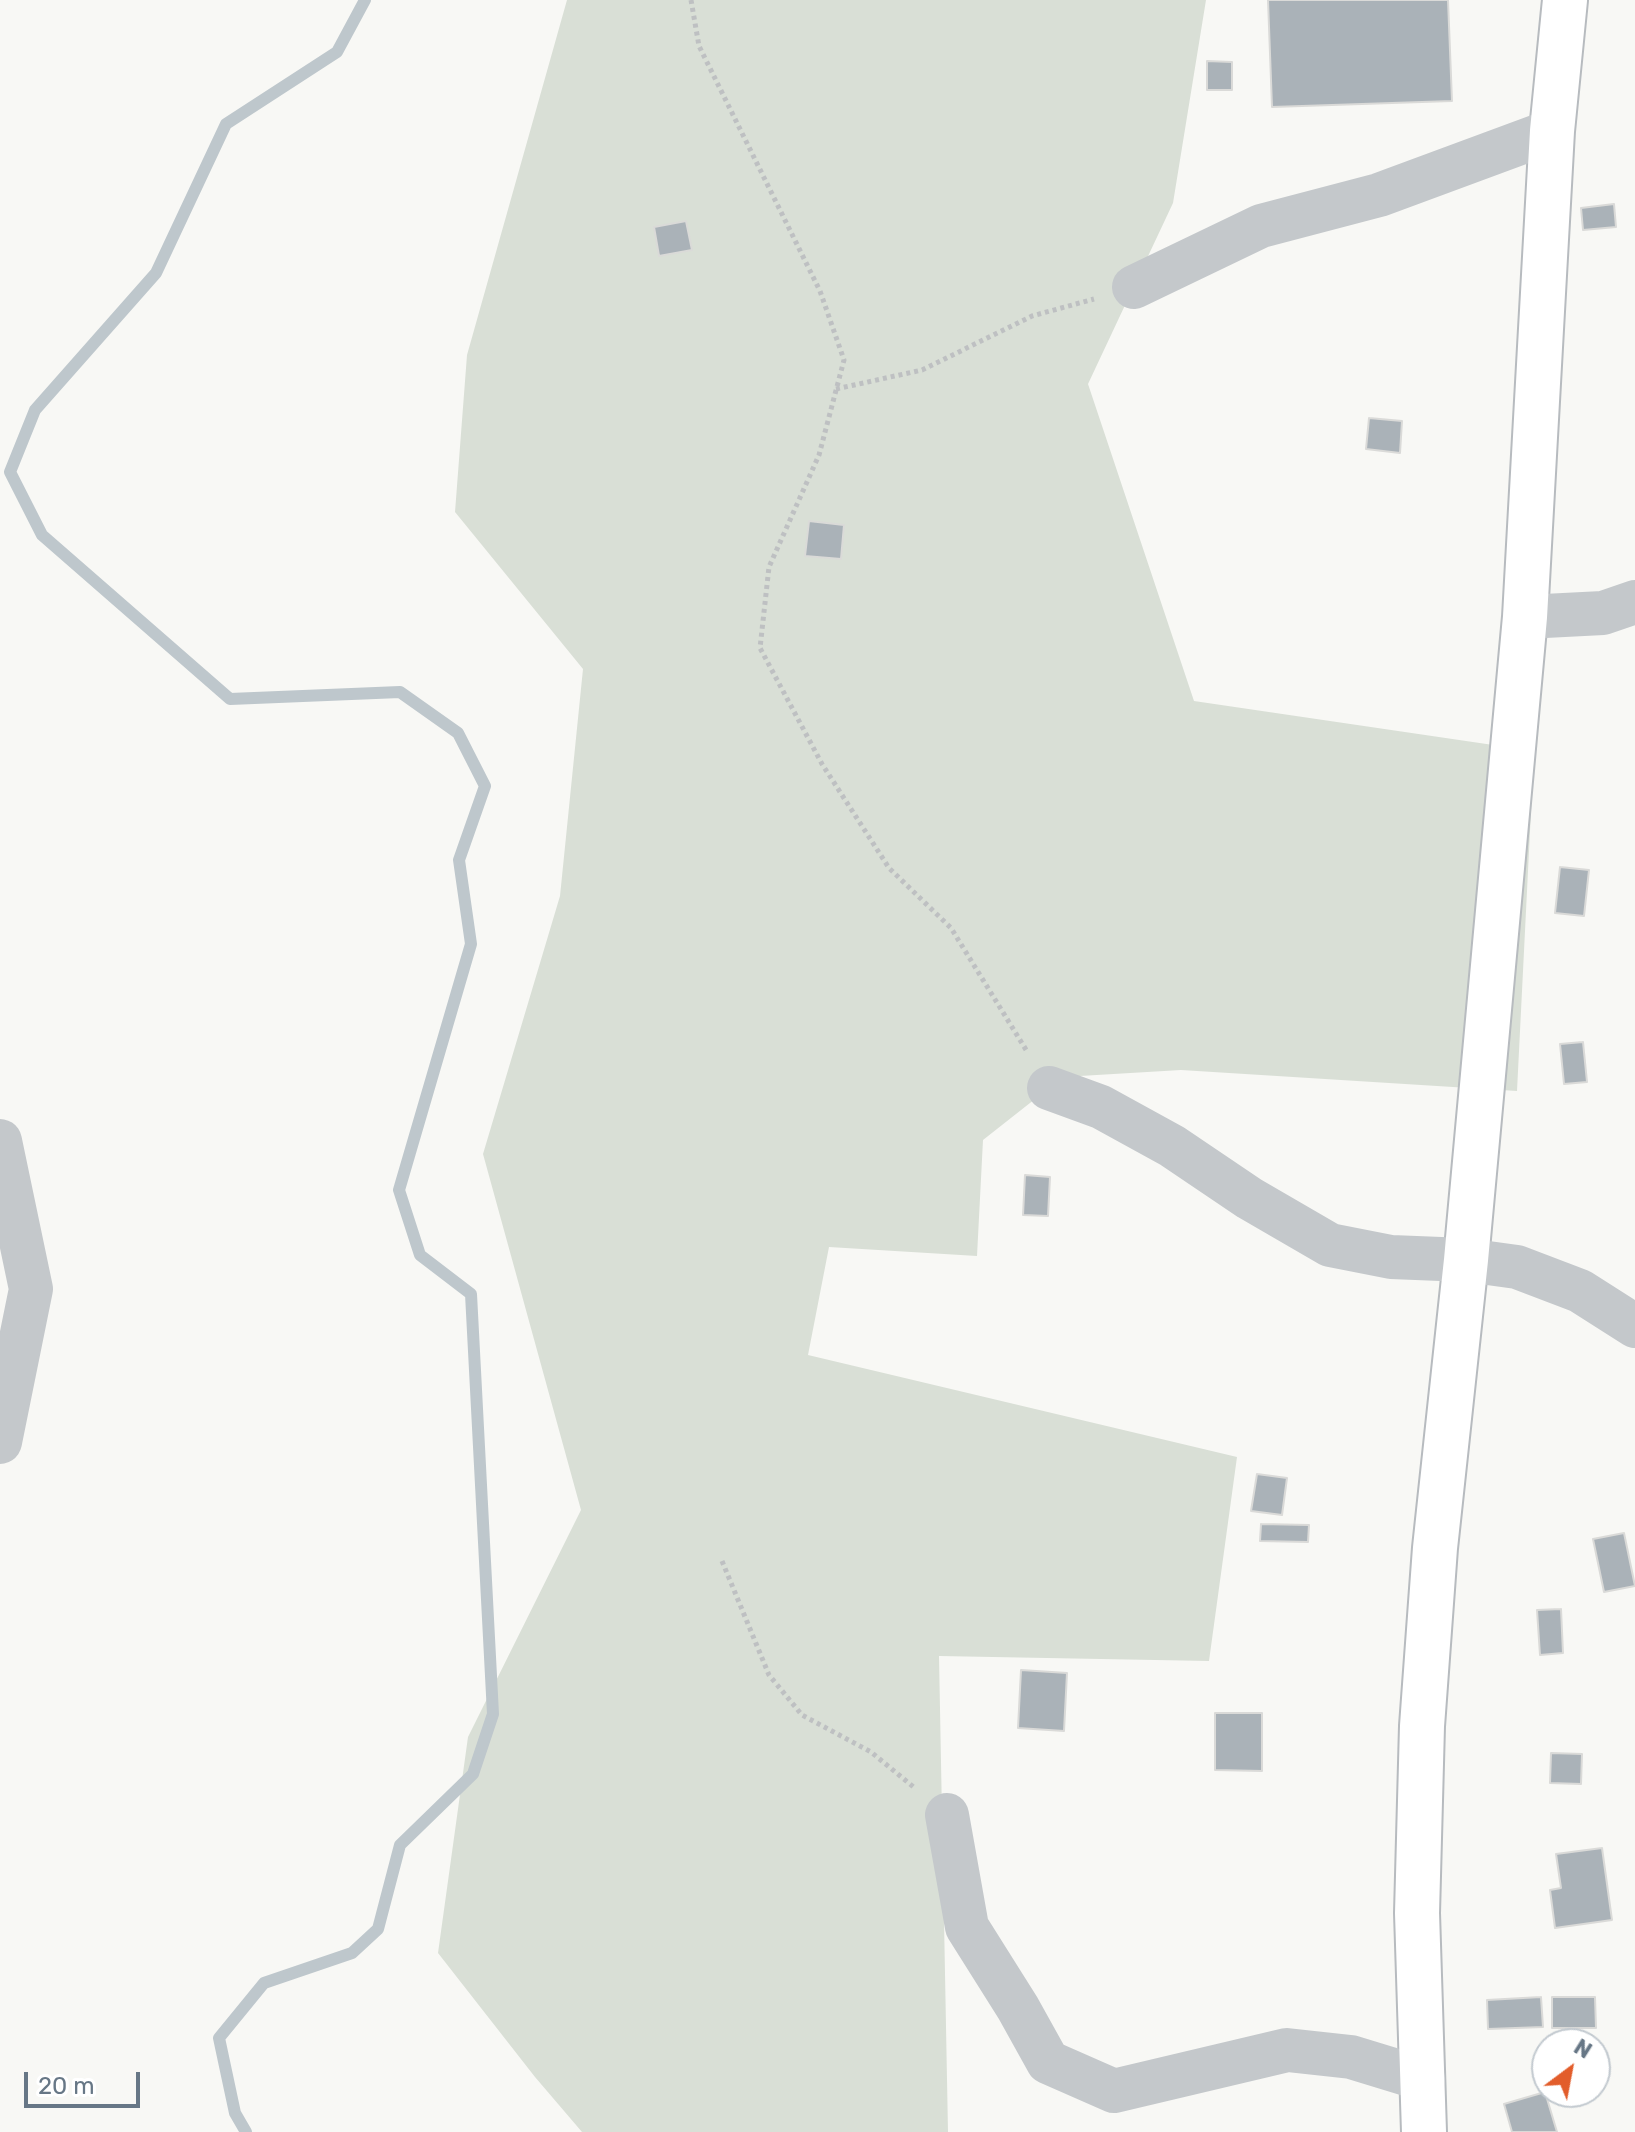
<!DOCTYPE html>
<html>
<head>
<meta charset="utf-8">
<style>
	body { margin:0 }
	#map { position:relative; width:1635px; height:2132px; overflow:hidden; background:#f8f8f5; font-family:Rubik,sans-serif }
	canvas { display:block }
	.north { position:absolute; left:1531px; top:2028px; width:80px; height:80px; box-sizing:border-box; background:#fff; border:2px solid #c2c9cf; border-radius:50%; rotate:32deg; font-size:22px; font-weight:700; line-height:32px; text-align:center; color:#677786 }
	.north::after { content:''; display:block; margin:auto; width:28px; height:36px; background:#e25d2b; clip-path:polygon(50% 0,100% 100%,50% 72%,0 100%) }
	.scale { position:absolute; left:24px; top:2072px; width:116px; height:36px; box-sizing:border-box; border:4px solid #677786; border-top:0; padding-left:10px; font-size:24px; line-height:28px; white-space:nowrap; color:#677786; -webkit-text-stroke:6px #fff; paint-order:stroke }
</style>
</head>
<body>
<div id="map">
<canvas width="1635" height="2132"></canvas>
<div class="north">N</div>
<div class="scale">20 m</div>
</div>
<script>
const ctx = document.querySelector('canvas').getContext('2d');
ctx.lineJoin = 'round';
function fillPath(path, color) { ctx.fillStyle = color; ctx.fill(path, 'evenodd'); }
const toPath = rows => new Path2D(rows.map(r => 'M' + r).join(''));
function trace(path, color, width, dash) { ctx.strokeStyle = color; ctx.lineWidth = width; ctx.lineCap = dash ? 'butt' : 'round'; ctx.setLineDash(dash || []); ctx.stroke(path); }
fillPath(toPath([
	[567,0,1206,0,1173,203,1088,384,1194,701,1534,751,1517,1091,1181,1070,1063,1077,983,1140,977,1256,829,1247,808,1355,1237,1457,1209,1661,939,1656,948,2132,582,2132,535,2077,438,1953,468,1737,581,1510,483,1154,560,896,583,669,455,512,467,355]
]), '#d9dfd6');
trace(toPath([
	[246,2132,235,2113,219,2038,264,1983,352,1953,378,1929,400,1845,473,1774,493,1714,471,1294,420,1255,399,1190,471,944,459,860,485,786,458,733,400,692,230,699,42,535,10,472,35,410,156,273,226,124,337,52,365,0]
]), '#bec7cc', 12);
const building = toPath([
	[1268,0,1448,0,1452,101,1272,107,1268,0],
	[1207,61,1232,62,1232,90,1207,90,1207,61],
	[1614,204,1616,227,1583,230,1581,208,1614,204],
	[686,221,692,250,659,256,654,227,686,221],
	[1369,418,1402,421,1400,453,1366,449,1369,418],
	[809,521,844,525,841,559,805,556,809,521],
	[1560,867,1589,870,1584,916,1555,913,1560,867],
	[1583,1042,1587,1082,1564,1084,1560,1044,1583,1042],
	[1025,1175,1050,1177,1048,1216,1023,1215,1025,1175],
	[1257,1474,1287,1478,1282,1515,1251,1511,1257,1474],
	[1261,1524,1309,1525,1308,1542,1260,1541,1261,1524],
	[1624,1533,1635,1586,1604,1592,1593,1539,1624,1533],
	[1561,1609,1563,1653,1540,1655,1537,1610,1561,1609],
	[1021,1670,1067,1673,1064,1731,1018,1728,1021,1670],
	[1215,1713,1262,1713,1262,1771,1215,1770,1215,1713],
	[1551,1753,1582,1754,1581,1784,1550,1783,1551,1753],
	[1602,1848,1612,1920,1555,1928,1550,1890,1561,1888,1556,1854,1602,1848],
	[1541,1997,1543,2027,1488,2029,1487,2000,1541,1997],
	[1552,1997,1595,1997,1596,2028,1552,2028,1552,1997],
	[1545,2092,1557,2132,1512,2132,1504,2104,1545,2092]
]);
fillPath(building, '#aab2b8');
trace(building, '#dadad8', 2);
const major = toPath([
	[1424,2132,1417,1913,1422,1726,1435,1548,1466,1260,1525,617,1552,131,1565,0]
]);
trace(major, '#b7bbbf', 48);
trace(toPath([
	[691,0,699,46,820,291,844,360,819,455,769,567,760,648,822,764,889,868,951,928,1028,1053],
	[836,389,922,370,1032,316,1094,299],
	[722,1561,769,1675,802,1715,871,1752,916,1789]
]), '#bec0c2', 5, [4, 4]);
trace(toPath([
	[1134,287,1261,226,1379,195,1552,131],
	[1525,617,1603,613,1635,602],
	[1049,1088,1101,1107,1172,1146,1249,1198,1330,1245,1391,1257,1466,1260,1517,1267,1580,1291,1635,1326],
	[0,1141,31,1289,0,1442],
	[947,1815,967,1927,1018,2008,1048,2062,1114,2091,1287,2050,1351,2057,1423,2079]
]), '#c4c8cb', 44);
trace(major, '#fff', 44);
</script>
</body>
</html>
